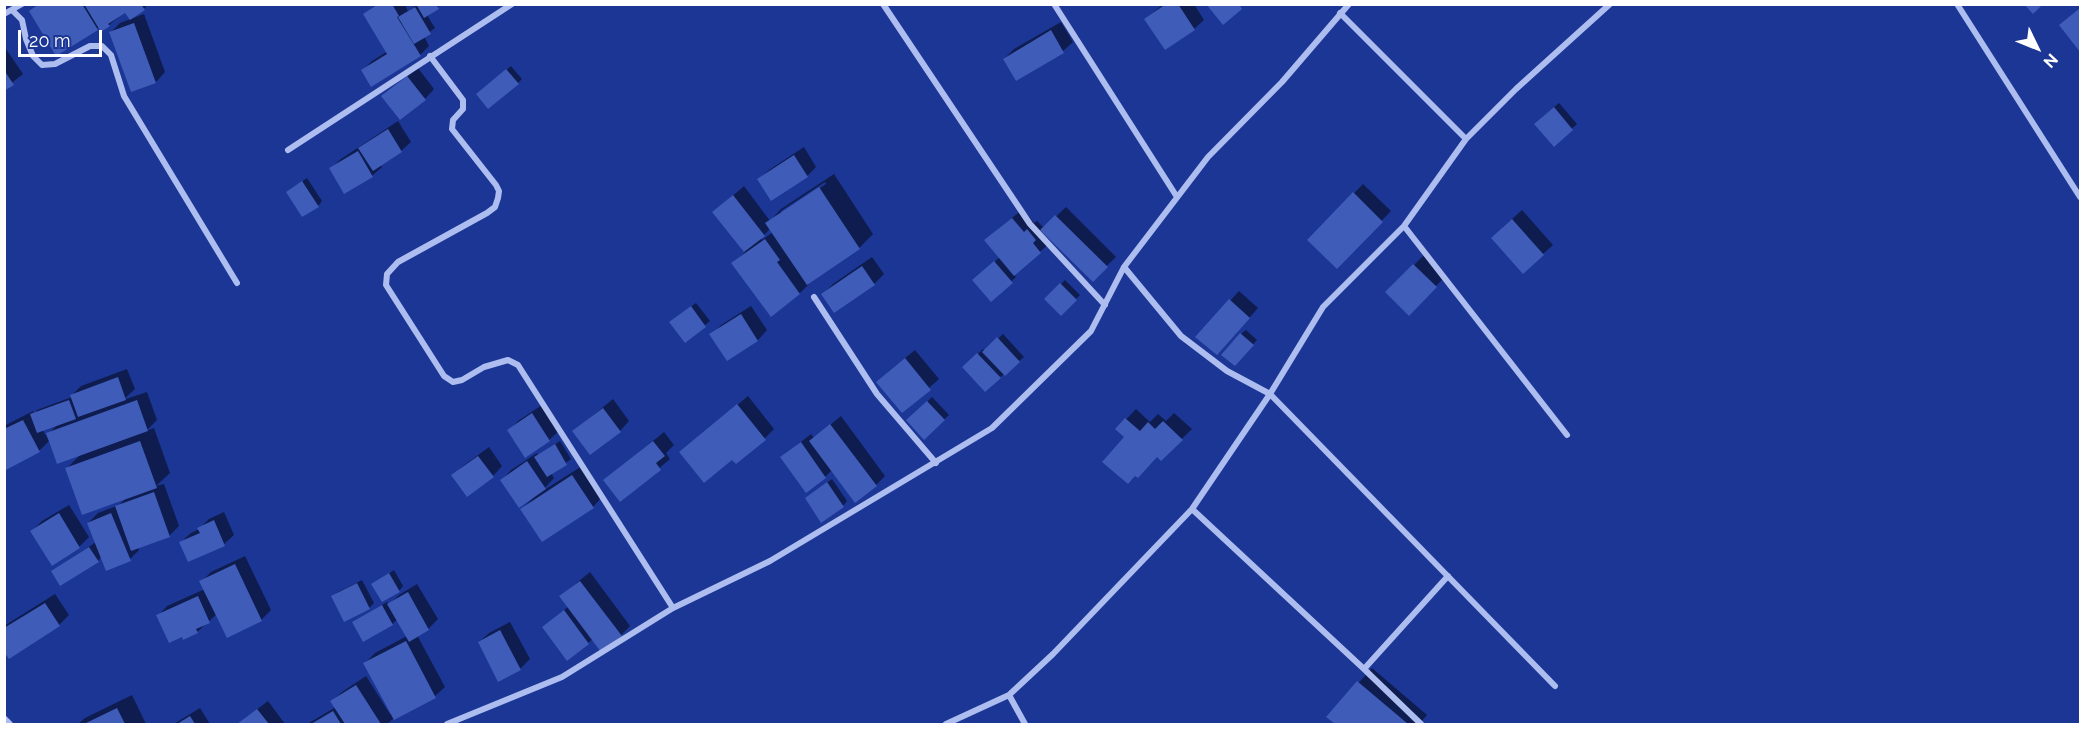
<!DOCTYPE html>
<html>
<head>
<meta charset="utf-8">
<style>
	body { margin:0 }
	#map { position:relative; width:2085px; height:729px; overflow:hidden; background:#1b3694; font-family:Raleway,sans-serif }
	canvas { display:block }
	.frame { position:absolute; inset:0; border:6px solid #fff; pointer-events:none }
	.north { position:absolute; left:2007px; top:18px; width:60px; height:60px; -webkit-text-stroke:4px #1b3694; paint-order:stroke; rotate:133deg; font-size:16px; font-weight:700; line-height:24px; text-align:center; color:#fff }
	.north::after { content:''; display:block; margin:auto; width:21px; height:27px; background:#fff; clip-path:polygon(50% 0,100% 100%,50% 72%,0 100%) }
	.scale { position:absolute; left:18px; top:30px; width:84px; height:27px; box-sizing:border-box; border:3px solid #fff; border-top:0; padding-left:8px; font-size:18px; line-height:21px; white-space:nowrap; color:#fff; -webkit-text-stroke:4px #1b3694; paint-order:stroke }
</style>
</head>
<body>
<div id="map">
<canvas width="2085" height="729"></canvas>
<div class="frame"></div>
<div class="north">N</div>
<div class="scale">20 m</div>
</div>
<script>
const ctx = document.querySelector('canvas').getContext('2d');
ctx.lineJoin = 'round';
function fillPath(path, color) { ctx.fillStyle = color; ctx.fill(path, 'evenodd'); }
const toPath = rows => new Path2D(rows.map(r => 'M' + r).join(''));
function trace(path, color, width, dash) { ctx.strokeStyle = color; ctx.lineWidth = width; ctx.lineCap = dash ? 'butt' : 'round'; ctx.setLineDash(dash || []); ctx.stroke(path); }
fillPath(toPath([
	[38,4,148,4,144,9,126,11,109,25,99,26,97,29,31,11],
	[407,4,406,7,408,11,418,4,442,4,427,15,435,28,424,36,429,46,420,55,363,70,372,61,388,51,365,14,375,5],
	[1163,4,1194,4,1204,20,1194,29,1146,19],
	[2080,8,2080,49,2061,25],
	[144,14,165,72,156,82,111,32,120,23],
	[1061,22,1073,42,1063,51,1004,59,1014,49],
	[4,46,23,74,4,89],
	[511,66,522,79,518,83,482,90],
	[418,68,434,89,425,99,383,96],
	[1559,103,1577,124,1554,145,1540,119],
	[398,121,411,142,401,151,381,165,382,167,372,176,331,168,341,159],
	[804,147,816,167,807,176,759,179,769,170],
	[834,174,873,234,859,248,808,282,809,284,800,293,771,315,733,264,745,252,714,212,744,186,770,221,781,209],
	[825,182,826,184,781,214,781,211],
	[771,228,773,232,762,240,761,238],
	[307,178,322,201,318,206,288,192],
	[1363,184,1391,211,1337,267,1309,240],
	[1066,207,1116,257,1093,279,1043,230,1041,232,1050,243,1014,274,1016,277,991,300,974,280,1000,257,996,231,1023,209,1034,223,1037,221,1044,228],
	[1522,210,1553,245,1543,254,1502,228],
	[1424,255,1445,277,1409,313,1387,292],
	[872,257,884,274,874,284,835,311,823,294,833,284],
	[1065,280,1080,295,1061,314,1046,299],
	[1239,291,1258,308,1226,344,1230,301],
	[696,303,710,321,685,341,675,318],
	[751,306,767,330,758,340,727,359,711,335,721,325],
	[1246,330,1257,340,1235,364,1241,334],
	[1003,334,1024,357,985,390,964,367,983,349,985,351],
	[915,350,939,379,903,411,888,372],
	[127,369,135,389,123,400,147,392,157,420,146,431,154,428,170,473,156,486,164,484,179,526,169,536,138,547,139,550,130,559,102,556,98,561,53,571,96,542,88,523,98,513,119,505,126,498,67,468,82,453,48,434,59,423,42,429,49,441,39,451,4,469,4,426,33,411,34,413,37,410,72,397,72,395,81,386],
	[748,396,774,429,765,438,732,458,681,452],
	[932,397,949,415,924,438,908,420],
	[613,399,629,421,620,431,574,431],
	[542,405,559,431,549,440,526,456,509,431,518,421],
	[1136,409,1150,422,1158,414,1166,421,1174,413,1192,429,1161,459,1126,437,1117,429],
	[841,416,885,476,876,485,832,470,825,477,782,457,811,434,814,438],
	[664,432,674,445,666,453,670,459,621,500,605,480],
	[560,441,571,459,551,473,554,478,541,492,582,466,602,497,593,507,522,509,534,497,502,480,511,470,537,453,538,455],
	[489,447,502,466,493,476,453,475,463,466],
	[832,479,847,501,843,506,811,494],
	[69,505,89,537,79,547,32,531,42,521],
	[224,512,234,535,224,544,181,542,191,533,199,529,209,519],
	[245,556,271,610,261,620,227,636,217,614,197,632,158,616,167,606,205,589,201,582,211,572],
	[394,570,403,586,399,591,373,584],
	[590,572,630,626,621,635,593,639,567,659,544,627,569,606,561,596],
	[362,580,374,603,369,608,345,620,333,597,338,592],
	[417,584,438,619,428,629,417,635,445,687,435,696,393,719,387,724,307,724,336,707,332,701,342,692,366,676,390,714,392,713,365,663,375,653,407,636,398,619,392,624,354,622,387,602,389,605,399,595],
	[55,594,69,615,59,625,4,649,4,626],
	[510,622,530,659,520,669,479,642,489,633],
	[1372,668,1427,715,1419,724,1337,724,1328,717],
	[132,695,146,724,78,724,85,718],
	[268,701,285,724,239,724,248,716],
	[200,708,210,724,174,724,177,722]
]), '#0007');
fillPath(toPath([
	[39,4,82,4,98,30,56,56,29,11],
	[84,4,141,4,145,10,130,20,125,13,108,24,110,26,101,32],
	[378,4,392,4,399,16,397,17,421,56,371,87,361,70,387,54,363,14],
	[416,4,436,4,439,9,424,18],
	[1166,4,1178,4,1195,30,1165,50,1144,19],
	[1206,4,1239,4,1242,9,1223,25],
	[2024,4,2043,4,2033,14],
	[415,7,431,34,414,44,398,17],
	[2080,8,2080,52,2059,25],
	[134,23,156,83,131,92,109,32],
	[1051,30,1064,53,1016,81,1003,59],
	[506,69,519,84,488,109,476,94],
	[4,70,14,85,4,91],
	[407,76,426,100,400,120,381,96],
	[1554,107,1573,130,1554,147,1534,124],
	[388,129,402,152,373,171,358,148],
	[358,151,373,177,344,194,329,168],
	[794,155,808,177,771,201,757,179],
	[302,181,319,207,302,217,286,192],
	[819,187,860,249,807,285,765,223],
	[1353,192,1383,222,1337,269,1307,240],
	[733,195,765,236,744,252,712,212],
	[1055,215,1108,267,1093,282,1040,230],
	[1012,218,1024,232,1027,229,1036,240,1033,243,1041,253,1014,276,984,240],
	[1512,219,1544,255,1523,274,1491,238],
	[765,239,780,260,777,262,800,294,771,317,731,263],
	[994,261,1013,283,991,302,972,280],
	[1413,264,1437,287,1409,316,1385,292],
	[862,266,875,285,834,313,821,294],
	[1060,283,1077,300,1061,316,1044,299],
	[1229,299,1250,318,1217,355,1195,337],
	[691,306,706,327,685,343,669,322],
	[741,314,758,341,727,361,709,334],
	[1240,333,1254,345,1235,366,1221,355],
	[997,337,1020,362,1005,376,982,352],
	[977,353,1001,378,985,392,962,367],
	[905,358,931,390,902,413,876,382],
	[118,377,126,400,78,417,70,395],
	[69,400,76,419,37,433,30,414],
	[137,400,148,431,57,464,46,433],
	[927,401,945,420,924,440,906,420],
	[737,404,766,440,736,464,732,460,704,483,679,452],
	[603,408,621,432,590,455,572,431],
	[532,413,550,441,525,458,507,430],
	[1125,418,1140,431,1148,422,1155,429,1163,421,1183,440,1161,461,1157,457,1138,478,1135,476,1128,484,1102,462,1124,437,1115,429],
	[23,420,40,452,4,471,4,429],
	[830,424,877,486,855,503,809,441],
	[140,441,157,488,82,515,65,468],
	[653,441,665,456,656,463,661,470,620,502,603,480],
	[801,442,826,478,806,493,780,457],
	[555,444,567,465,547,477,534,457],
	[478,456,494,477,467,497,451,475],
	[527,461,546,489,519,508,500,480],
	[572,475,594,508,542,542,520,509],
	[827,482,844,507,821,523,805,498],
	[154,492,170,537,131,551,115,506],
	[59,513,80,548,52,566,30,531],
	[111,513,131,561,106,571,87,523],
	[214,520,225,546,188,562,179,542,200,533,197,528],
	[89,547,99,562,60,586,51,571],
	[235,564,262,621,227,638,199,581],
	[389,573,400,592,382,602,371,584],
	[580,581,622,636,601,652,559,596],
	[357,583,370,609,344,622,331,596],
	[408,592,429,630,409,642,387,604],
	[198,596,210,623,196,629,198,633,183,640,182,637,169,643,156,615],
	[45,603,60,626,9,659,4,652,4,628],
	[382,605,393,625,363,642,352,622],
	[564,610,589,644,567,661,542,627],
	[500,630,521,670,498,682,478,642],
	[406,641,436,698,394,720,363,663],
	[1357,681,1408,724,1335,724,1326,717],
	[356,685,381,724,345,724,330,701],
	[117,708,125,724,84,724],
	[257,709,269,724,237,724],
	[333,711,341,724,311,724],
	[190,716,195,724,177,724]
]), '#3f5cb9');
trace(toPath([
	[883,4,1030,224,1105,305],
	[1054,4,1177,197],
	[1957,4,2080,197],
	[12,10,22,20,26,39,33,56,42,65,55,64,90,46,102,46,111,55,124,96,237,283],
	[1340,13,1466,139],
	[4,14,22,4],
	[430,56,463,100,463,109,453,120,452,129,496,185,499,191,498,198,495,207,487,213,398,262,387,274,386,285,444,376,453,382,462,380,484,367,508,360,518,365,673,608],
	[288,150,512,4],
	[1404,226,1567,435],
	[1124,267,1181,336,1227,371,1270,394,1555,686],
	[814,297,877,394,936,463],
	[1192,509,1364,669,1421,724],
	[1364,669,1448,576],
	[1009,695,1025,724],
	[4,718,10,724],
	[447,724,562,677,673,608,770,561,992,428,1091,331,1124,267,1208,157,1282,82,1349,4],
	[946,724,1009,695,1053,654,1192,509,1270,394,1323,307,1404,226,1466,139,1516,89,1610,4]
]), '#adbdef', 6);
</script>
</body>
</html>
